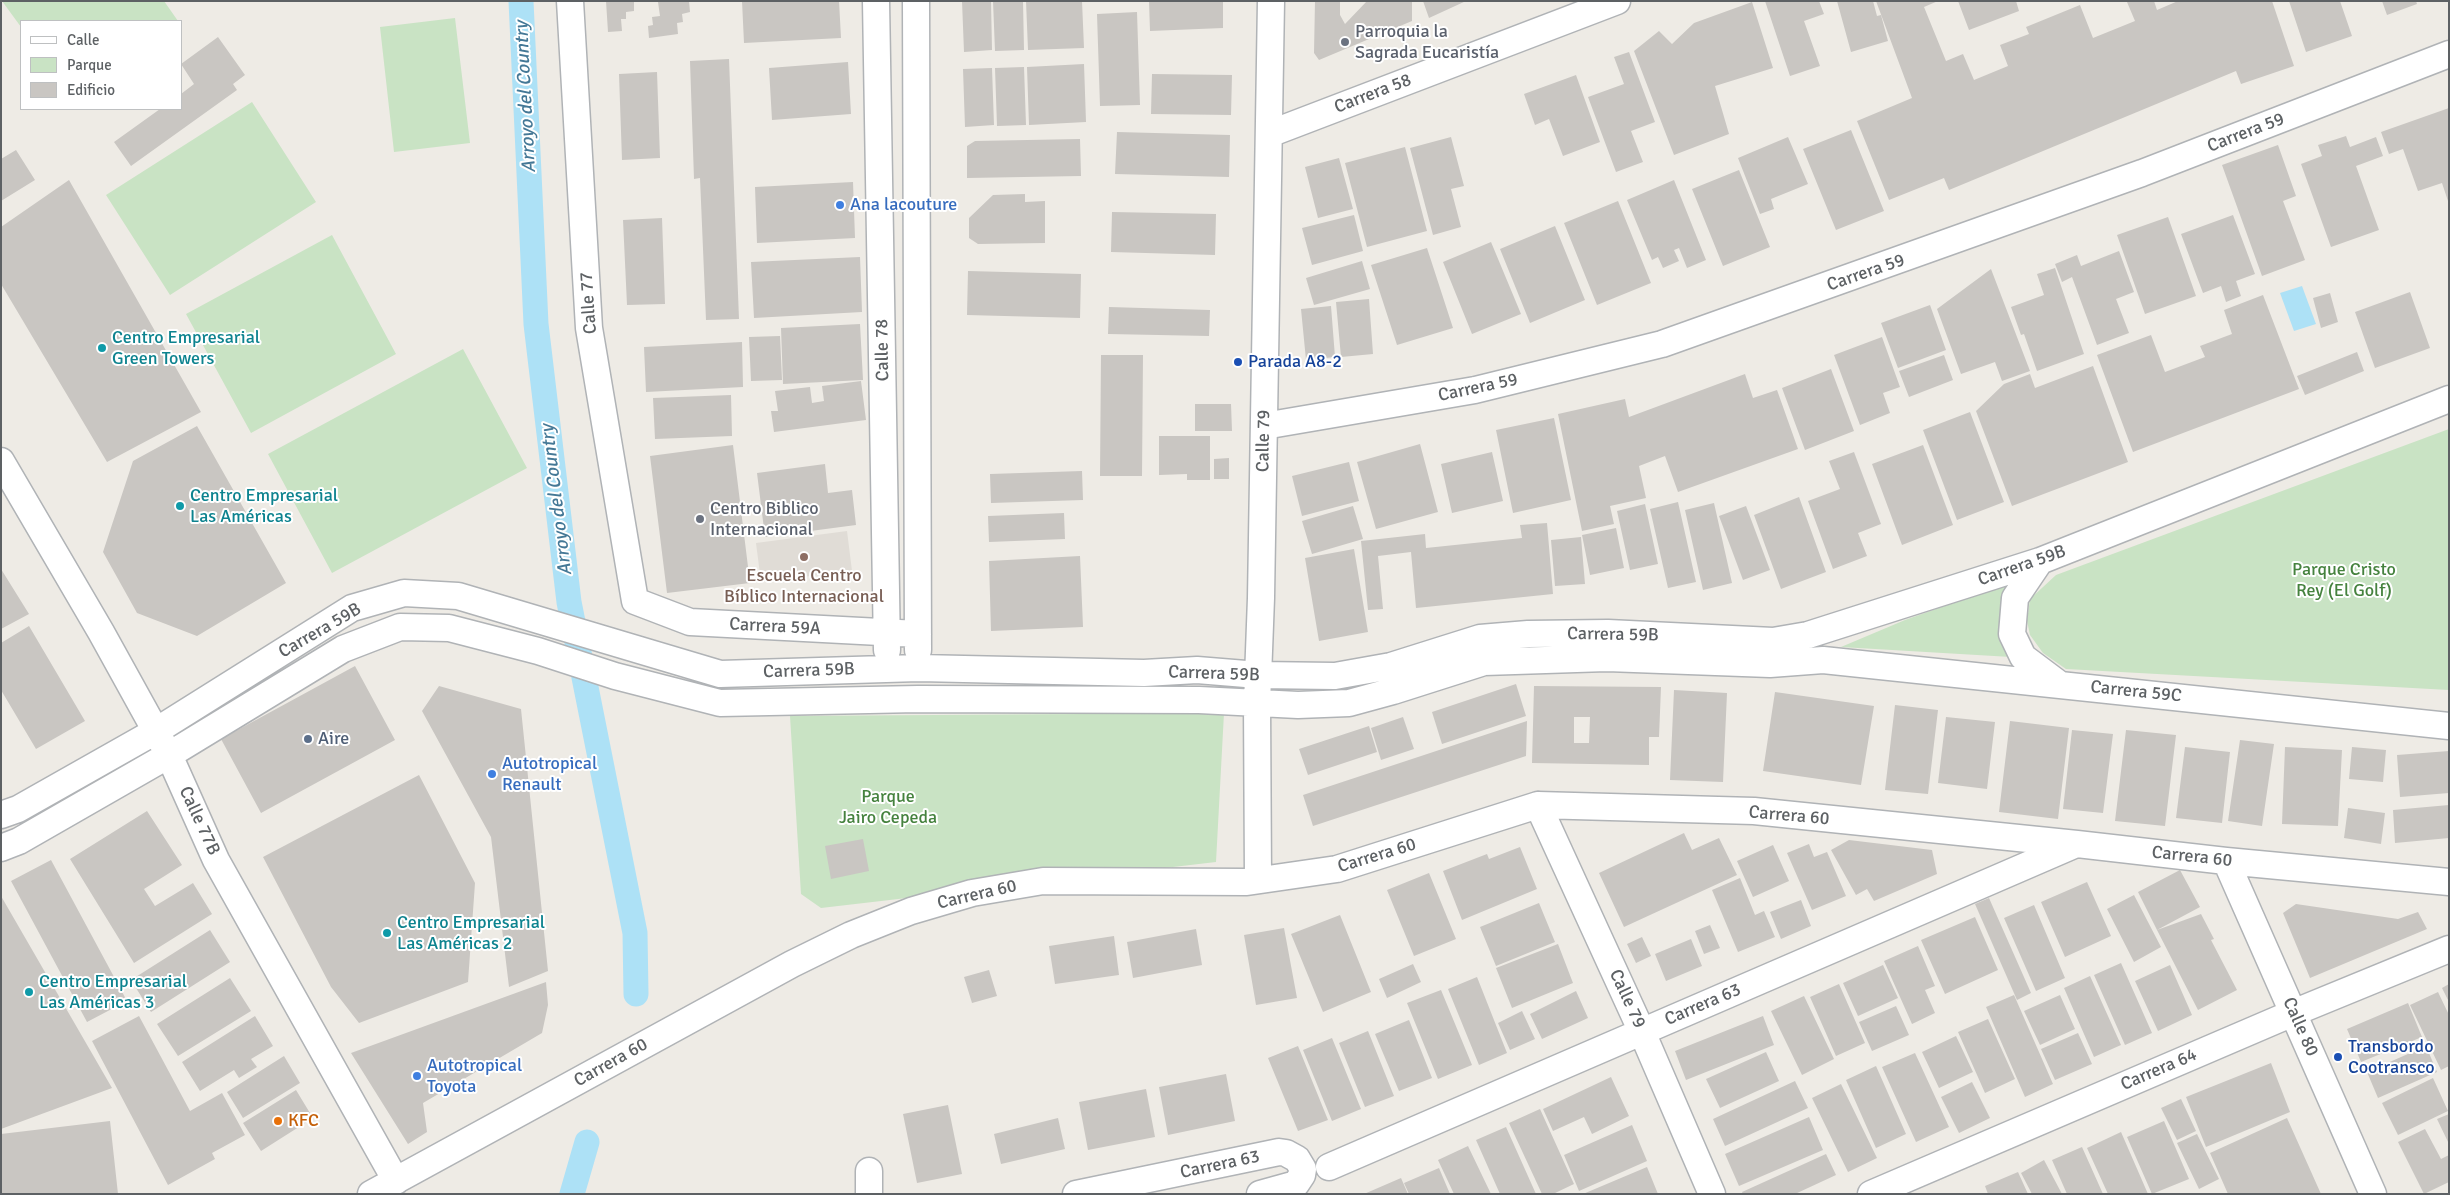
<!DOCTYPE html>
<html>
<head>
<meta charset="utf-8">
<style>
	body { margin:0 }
	#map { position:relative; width:2450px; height:1195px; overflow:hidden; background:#eeebe5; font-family:Signika,sans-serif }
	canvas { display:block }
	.frame { position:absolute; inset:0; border:2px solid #5d6164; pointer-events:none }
	.legend { position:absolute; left:20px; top:20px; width:162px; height:90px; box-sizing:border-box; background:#fff; border:1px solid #bec0c1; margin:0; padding:6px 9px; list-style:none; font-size:15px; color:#5d6164 }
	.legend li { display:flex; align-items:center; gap:10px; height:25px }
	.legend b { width:25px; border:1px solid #bec0c1 }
</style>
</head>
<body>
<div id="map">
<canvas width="2450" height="1195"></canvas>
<div class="frame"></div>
<ul class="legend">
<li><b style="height:6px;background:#fff"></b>Calle</li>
<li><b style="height:14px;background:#c9e3c4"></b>Parque</li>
<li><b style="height:14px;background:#c9c6c2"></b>Edificio</li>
</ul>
</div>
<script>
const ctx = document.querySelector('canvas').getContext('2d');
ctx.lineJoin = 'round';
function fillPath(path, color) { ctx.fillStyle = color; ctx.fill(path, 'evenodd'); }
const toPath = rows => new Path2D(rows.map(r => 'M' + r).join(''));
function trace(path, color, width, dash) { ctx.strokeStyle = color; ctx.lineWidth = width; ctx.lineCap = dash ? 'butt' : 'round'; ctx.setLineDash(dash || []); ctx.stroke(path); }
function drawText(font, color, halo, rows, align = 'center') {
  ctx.font = font + ' Signika,sans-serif'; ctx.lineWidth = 4; ctx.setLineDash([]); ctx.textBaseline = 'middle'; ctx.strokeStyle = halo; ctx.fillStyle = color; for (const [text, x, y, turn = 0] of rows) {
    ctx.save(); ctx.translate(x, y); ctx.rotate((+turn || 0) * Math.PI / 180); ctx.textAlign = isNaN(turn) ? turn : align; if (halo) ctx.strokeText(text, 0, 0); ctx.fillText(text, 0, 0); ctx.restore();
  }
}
fillPath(toPath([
	[847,531,852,571,761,582,756,543]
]), '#e0dcd6');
fillPath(toPath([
	[2,1,164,1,178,21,21,21,21,27],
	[455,18,470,143,394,152,380,27],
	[252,102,316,202,170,295,106,195],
	[332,235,396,354,251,433,186,314],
	[463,349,527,468,332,573,268,454],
	[2449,429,2449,690,2066,669,2043,653,2030,635,2027,621,2030,599,2056,575],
	[2015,581,2000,623,2011,657,1841,647,1905,620],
	[1224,713,1216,862,821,908,801,894,790,716]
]), '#c9e3c4');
fillPath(toPath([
	[2302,286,2316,324,2294,331,2280,293]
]), '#ade1f6');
trace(toPath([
	[521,1,536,324,569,602,635,933,636,994],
	[572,1194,587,1142]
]), '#ade1f6', 25);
fillPath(toPath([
	[606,1,634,1,634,11,626,12,626,19,621,19,622,31,608,32],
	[689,1,690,12,682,14,683,22,677,23,678,34,649,38,648,26,653,25,652,17,660,16,658,2],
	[742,1,839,1,841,38,744,43],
	[962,1,991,1,992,50,964,52],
	[993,1,1023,1,1024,50,995,51],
	[1026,1,1082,1,1084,48,1028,50],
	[1149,1,1223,1,1223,28,1150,31],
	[1315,1,1340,1,1340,15,1345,24,1367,1,1412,1,1412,21,1319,60,1314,53],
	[1423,1,1466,1,1429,18],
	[1765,1,1819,1,1824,14,1804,21,1820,66,1790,76],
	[1837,1,1873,1,1877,16,1881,15,1888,41,1851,52],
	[1876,1,1938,1,1924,7,1946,61,1963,54,1974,80,2008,66,2000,45,2029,34,2026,27,2080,5,2093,38,2135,21,2127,2,2130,1,2154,1,2157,10,2178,1,2272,1,2294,66,2241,84,2236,71,1949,190,1944,178,1889,200,1857,121,1912,98],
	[1958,1,2016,1,2019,11,1969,30],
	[2289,1,2340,1,2352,36,2306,52],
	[2382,1,2416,1,2417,4,2387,15],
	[1752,2,1773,68,1715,86,1729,134,1674,155,1634,51,1659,31,1672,44,1694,23],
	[1137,12,1140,105,1100,106,1097,14],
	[218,37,245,75,233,84,237,90,131,166,114,142,160,109,181,109,181,94,194,84,181,64],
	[1629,52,1655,122,1631,131,1643,162,1616,172,1588,97,1624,84,1614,57],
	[729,59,739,319,706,320,700,178,694,179,690,61],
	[848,62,851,114,772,120,769,68],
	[1084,64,1086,122,1029,125,1027,67],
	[1024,67,1026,125,997,126,995,68],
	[992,68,994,125,965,127,963,69],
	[657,72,660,158,622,160,619,74],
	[1152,74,1232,75,1231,115,1151,114],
	[1576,75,1600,142,1563,156,1549,119,1535,125,1524,94],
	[2449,108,2449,201,2448,201,2442,183,2418,191,2403,149,2389,154,2381,132],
	[1851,130,1884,211,1836,230,1803,149],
	[1117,132,1230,135,1229,177,1115,174],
	[2346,136,2350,147,2376,137,2383,156,2356,166,2379,230,2331,247,2301,164,2322,156,2318,145],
	[1451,137,1464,186,1451,189,1461,227,1433,235,1410,148],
	[1788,137,1808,184,1771,199,1774,209,1760,214,1738,158],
	[1080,139,1081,176,967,178,967,146,975,141],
	[2278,145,2296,196,2283,201,2305,260,2262,276,2222,165],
	[1405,147,1427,231,1367,247,1345,163],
	[16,150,35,180,1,201,1,159],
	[1339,158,1353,209,1318,218,1305,167],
	[1739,170,1770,247,1723,266,1692,189],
	[69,180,201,412,107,462,1,284,1,227],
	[1674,180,1706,260,1687,268,1679,248,1674,250,1679,261,1663,268,1658,257,1652,260,1627,200],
	[853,182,855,238,757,243,755,187],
	[1025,194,1025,202,1045,201,1045,243,978,244,969,238,969,218,993,195],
	[1618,201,1651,283,1597,305,1564,223],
	[1112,212,1216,214,1215,255,1111,252],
	[1354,215,1363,251,1312,265,1302,228],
	[2233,215,2255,274,2236,281,2241,296,2226,302,2221,286,2203,293,2181,234],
	[2168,217,2196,296,2145,314,2117,235],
	[662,218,665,304,627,305,623,220],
	[1555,226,1585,300,1530,323,1500,249],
	[1491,242,1521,314,1472,334,1443,262],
	[1427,248,1453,328,1397,345,1371,265],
	[2119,251,2134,292,2116,299,2129,333,2097,345,2072,277,2062,282,2055,264,2077,255,2081,266],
	[860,257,862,312,754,318,751,262],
	[1362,261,1370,289,1314,305,1306,278],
	[2055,268,2084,354,2037,371,2024,334,2021,335,2011,307,2044,295,2037,274],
	[1991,269,2030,371,2002,381,1995,362,1961,374,1937,309],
	[968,271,1081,274,1080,318,967,315],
	[2410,292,2430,348,2375,368,2355,312],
	[2330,293,2338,322,2321,328,2313,298],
	[2263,295,2299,389,2133,452,2097,355,2151,335,2165,372,2205,357,2200,346,2232,334,2224,310],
	[1369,299,1373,354,1341,357,1336,302],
	[1930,305,1946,350,1898,368,1881,323],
	[1331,306,1335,357,1306,360,1301,309],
	[1109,307,1210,310,1209,336,1108,334],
	[860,324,863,380,783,384,781,328],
	[780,336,782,380,751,381,749,337],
	[1882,337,1900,387,1883,393,1890,413,1860,425,1834,355],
	[742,342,743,387,646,392,644,347],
	[2357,352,2364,371,2305,395,2297,376],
	[1101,355,1143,355,1142,476,1100,476],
	[1944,355,1953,380,1909,397,1899,371],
	[2093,366,2128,462,2012,506,1976,411,2004,384,2030,374,2035,388],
	[1831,369,1854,431,1805,450,1782,388],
	[1745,374,1753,398,1777,390,1798,449,1678,492,1665,456,1639,466,1646,498,1610,506,1614,524,1582,531,1558,414,1625,399,1629,417],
	[861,381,866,420,774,432,771,411,778,411,775,391,810,387,812,403,824,401,822,386],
	[731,395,732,436,655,439,653,398],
	[1195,404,1231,404,1232,431,1195,431],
	[1970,412,2004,502,1957,520,1923,430],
	[1554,418,1571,500,1513,513,1496,430],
	[197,426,286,583,197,636,137,613,103,552,133,461],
	[1159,436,1210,436,1210,480,1187,480,1187,474,1159,475],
	[1420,444,1438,512,1376,529,1357,462],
	[733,445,750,583,667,593,650,456],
	[1923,445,1953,525,1902,545,1872,464],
	[1492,452,1503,501,1452,513,1441,464],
	[1854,452,1881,524,1858,533,1867,556,1833,569,1808,501,1840,489,1829,461],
	[1229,458,1229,479,1214,479,1214,459],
	[1349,462,1359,501,1302,516,1292,476],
	[825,464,828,493,852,490,856,525,765,537,757,473],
	[1082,471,1083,500,991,503,990,474],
	[1799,497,1826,572,1781,589,1754,515],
	[1678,502,1696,582,1668,588,1650,509],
	[1714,503,1732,583,1703,590,1685,510],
	[1645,504,1658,564,1630,570,1617,511],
	[1353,506,1363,539,1312,554,1302,521],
	[1746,506,1770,570,1743,580,1719,516],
	[1064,513,1065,539,989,542,988,516],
	[1547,523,1553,594,1416,608,1411,552,1378,556,1383,609,1368,610,1361,541,1425,534,1426,548,1522,538,1520,525],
	[1616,528,1624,568,1590,575,1582,535],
	[1581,537,1585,584,1555,586,1551,540],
	[1354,549,1368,632,1319,641,1305,558],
	[1080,556,1083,627,991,631,989,561],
	[1,569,29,614,1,629],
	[29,626,85,721,36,749,1,690,1,643],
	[355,666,395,740,261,813,221,739],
	[1516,684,1526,716,1442,744,1432,712],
	[439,686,521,709,548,971,509,987,491,837,422,711],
	[1534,686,1661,687,1659,737,1649,737,1649,765,1532,763],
	[1574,717,1590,717,1589,743,1574,743],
	[1674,690,1727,693,1723,782,1670,780],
	[1775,692,1874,706,1861,785,1763,771],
	[1895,705,1938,710,1928,794,1885,790],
	[1403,717,1414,749,1381,760,1371,728],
	[1946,717,1995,722,1987,789,1938,783],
	[1527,721,1526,756,1313,826,1303,795],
	[2010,721,2069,728,2058,819,1999,812],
	[1369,726,1377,752,1308,775,1299,749],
	[2072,730,2113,734,2103,813,2063,809],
	[2126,730,2176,735,2165,826,2115,821],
	[2240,740,2274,744,2262,826,2228,821],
	[2185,747,2230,752,2222,823,2176,818],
	[2285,747,2342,750,2338,826,2282,824],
	[2352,747,2386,750,2383,782,2349,779],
	[2449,751,2449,793,2400,797,2397,755],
	[419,775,475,883,468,982,359,1023,331,987,263,857],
	[2449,805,2449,838,2395,843,2393,810],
	[2348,808,2385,813,2381,844,2344,838],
	[147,811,182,865,144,889,155,906,193,883,212,914,134,963,70,859],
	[1684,833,1692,850,1719,838,1737,875,1624,927,1599,873],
	[863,839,869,871,831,879,825,846],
	[1849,840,1932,850,1937,874,1874,901,1867,889,1856,895,1831,850],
	[1809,844,1814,857,1827,852,1846,896,1812,910,1787,853],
	[1773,845,1789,881,1753,897,1737,861],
	[1520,847,1537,889,1462,920,1443,871,1487,854,1489,859],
	[51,860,127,1001,87,1022,11,881],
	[2180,870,2200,907,2157,930,2138,892],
	[1429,873,1456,939,1414,956,1387,890],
	[1740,878,1755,915,1764,911,1775,937,1738,952,1712,890],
	[2087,882,2111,936,2065,957,2041,902],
	[2134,895,2161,947,2134,962,2107,909],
	[1,896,112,1088,1,1129],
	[1989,898,2031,993,2017,1000,1975,904],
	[1801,900,1811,926,1781,939,1770,912],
	[1539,903,1555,942,1496,966,1480,927],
	[2296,904,2398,919,2418,912,2427,929,2310,978,2283,913],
	[2034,905,2065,978,2036,991,2004,918],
	[2201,914,2214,939,2211,940,2237,990,2198,1010,2157,930],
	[1340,915,1371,992,1323,1012,1291,934],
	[1975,917,1998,970,1945,994,1921,940],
	[1710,925,1720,948,1704,954,1695,931],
	[1284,928,1297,998,1256,1005,1244,935],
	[1196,929,1202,965,1133,978,1127,942],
	[210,930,230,962,151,1012,131,980],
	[1114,936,1119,975,1055,984,1049,946],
	[1642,937,1651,956,1636,963,1627,944],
	[1691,939,1702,966,1666,981,1655,954],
	[1558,944,1573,983,1512,1008,1496,968],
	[1918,946,1935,986,1925,990,1935,1013,1912,1024,1884,961],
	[2121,963,2152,1033,2125,1045,2094,975],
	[1413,964,1421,982,1387,998,1379,979],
	[1883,965,1898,998,1858,1016,1843,983],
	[2170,965,2192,1015,2158,1031,2135,981],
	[989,970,997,996,972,1003,964,977],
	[2090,976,2121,1045,2094,1057,2064,988],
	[1477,977,1507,1053,1479,1065,1448,989],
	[230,978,251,1011,178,1056,157,1024],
	[546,982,548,1005,542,1033,423,1103,427,1132,408,1144,351,1053],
	[1839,984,1865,1043,1836,1056,1810,997],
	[2449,984,2449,1002,2442,988],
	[1441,990,1472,1065,1438,1079,1407,1003],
	[1576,991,1588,1018,1542,1039,1530,1014],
	[2438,992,2449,1015,2449,1066,2441,1070,2410,1005],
	[2014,995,2053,1084,2025,1097,1986,1007],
	[2060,995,2075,1029,2040,1045,2024,1011],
	[1804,996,1834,1059,1802,1075,1771,1011],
	[2408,1003,2422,1037,2361,1062,2347,1029],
	[1896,1006,1909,1035,1872,1051,1859,1022],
	[1522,1011,1535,1039,1510,1050,1498,1023],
	[139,1016,190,1111,222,1093,245,1135,212,1153,215,1159,168,1185,92,1041],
	[255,1016,273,1046,251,1059,257,1067,239,1078,234,1070,200,1091,182,1062],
	[1763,1016,1774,1045,1686,1080,1675,1051],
	[1988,1019,2015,1079,1985,1093,1958,1032],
	[1409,1020,1432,1078,1399,1091,1375,1034],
	[1368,1031,1394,1096,1365,1107,1339,1043],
	[2078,1033,2092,1064,2055,1080,2041,1049],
	[1956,1036,1973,1072,1939,1088,1922,1052],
	[1332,1038,1361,1109,1332,1121,1303,1050],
	[1298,1046,1328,1120,1298,1131,1268,1058],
	[2426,1046,2437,1072,2378,1098,2367,1072],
	[1766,1052,1779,1081,1720,1108,1706,1079],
	[1915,1053,1949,1127,1916,1142,1882,1067],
	[284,1056,300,1083,243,1118,227,1092],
	[2271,1063,2290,1112,2206,1147,2186,1097],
	[1876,1066,1906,1134,1876,1148,1846,1080],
	[1226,1074,1235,1121,1168,1135,1159,1087],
	[1611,1077,1629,1116,1592,1134,1584,1117,1553,1131,1543,1109],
	[2433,1078,2448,1111,2398,1135,2382,1103],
	[1795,1081,1808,1108,1725,1146,1713,1119],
	[1972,1082,1990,1118,1959,1133,1941,1097],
	[1841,1084,1877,1158,1848,1172,1812,1098],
	[1146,1089,1155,1137,1088,1150,1079,1102],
	[296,1090,313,1118,261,1151,243,1123],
	[2181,1099,2196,1131,2177,1140,2161,1108],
	[948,1105,962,1174,917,1183,903,1114],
	[1540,1109,1574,1184,1553,1194,1542,1194,1509,1123],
	[2449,1114,2449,1144,2437,1119],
	[1809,1117,1823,1150,1739,1186,1725,1154],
	[1058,1118,1065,1149,1001,1164,994,1134],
	[2287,1118,2321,1194,2228,1194,2210,1153],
	[110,1121,118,1194,1,1194,1,1134],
	[2164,1121,2189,1179,2152,1194,2127,1137],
	[1632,1125,1647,1161,1579,1191,1564,1155],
	[1506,1127,1536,1194,1500,1194,1476,1140],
	[2425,1129,2441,1159,2449,1155,2449,1182,2424,1194,2398,1142],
	[2121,1132,2148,1194,2108,1194,2087,1148],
	[2197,1134,2219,1179,2199,1189,2177,1143],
	[1468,1146,1491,1194,1454,1194,1438,1160],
	[2082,1147,2103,1194,2067,1194,2052,1160],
	[1826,1154,1836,1175,1795,1194,1743,1194,1742,1192],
	[2044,1160,2062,1194,2032,1194,2021,1173],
	[1647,1167,1658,1194,1583,1194],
	[1439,1168,1450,1194,1409,1194,1404,1183],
	[2018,1172,2028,1194,1988,1194,1985,1186],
	[1401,1178,1408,1194,1364,1194]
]), '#c9c6c2');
const minor = toPath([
	[570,1,589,328,635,601,690,622,918,634],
	[876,1,887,650],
	[916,1,918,650],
	[1269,134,1617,1],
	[1264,426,1475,390,1662,344,2142,173,2449,54],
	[1,461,101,632,169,755,216,860,396,1181],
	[2040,561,2015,598,2012,634,2023,657,2059,684],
	[1538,805,1642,1032,1712,1194],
	[1,815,18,809,156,731,352,608,404,593,458,596,720,674,919,668,1144,673,1197,670,1258,675,1335,676,1391,666,1480,638,1528,634,1608,633,1773,641,1808,635,2040,561,2449,399],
	[1,848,19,841,169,755,343,649,400,627,449,628,538,651,615,676,720,703,918,699,1199,700,1298,705,1349,703,1393,691,1484,662,1607,658,1770,664,1823,660,2449,726],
	[2226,861,2373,1194],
	[1258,880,1257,704,1261,598,1271,1],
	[1329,1167,2074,845],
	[869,1171,869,1194],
	[371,1194,792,964,851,935,911,911,972,893,1043,881,1247,882,1337,869,1538,805,1754,811,2077,844,2226,861,2449,882],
	[1076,1194,1279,1152,1286,1153,1297,1159,1303,1169,1302,1175,1296,1184,1260,1194],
	[1871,1194,2293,1013,2449,949]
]);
trace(minor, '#b0b3b6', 29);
trace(minor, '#fff', 26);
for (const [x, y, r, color] of [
	[1345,42,5,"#6b7280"],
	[840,205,5,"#3f7fe0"],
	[102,348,5,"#0f9aa8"],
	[1238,362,5,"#1a4fb4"],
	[180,506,5,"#0f9aa8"],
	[700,519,5,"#6b7280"],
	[804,557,5,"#8d6e63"],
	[308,739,5,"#5c6f8a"],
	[492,774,5,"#3f7fe0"],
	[387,933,5,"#0f9aa8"],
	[29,992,5,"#0f9aa8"],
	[2338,1057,5,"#1a4fb4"],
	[417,1076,5,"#3f7fe0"],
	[278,1121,5,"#e8710a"]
]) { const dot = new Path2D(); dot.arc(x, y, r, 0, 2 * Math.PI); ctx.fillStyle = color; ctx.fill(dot); trace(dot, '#fff', 2); }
drawText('18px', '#5b616d', '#fff', [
	["Parroquia la",1355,32],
	["Sagrada Eucaristía",1355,53],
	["Centro Biblico",710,509],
	["Internacional",710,530]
], 'left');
drawText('18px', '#5d6164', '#fff', [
	["Carrera 58",1373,94,-21],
	["Carrera 59",2246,133,-21],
	["Carrera 59",1866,273,-19],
	["Calle 77",589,303,-94],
	["Calle 78",883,350,-91],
	["Carrera 59",1478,388,-12],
	["Calle 79",1264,441,-89],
	["Carrera 59B",2022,566,-19],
	["Carrera 59A",775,627,3],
	["Carrera 59B",320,631,-30],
	["Carrera 59B",1613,635,1],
	["Carrera 59B",809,671,-2],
	["Carrera 59B",1214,674,2],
	["Carrera 59C",2136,692,6],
	["Carrera 60",1789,816,5],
	["Calle 77B",199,821,65],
	["Carrera 60",1377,856,-17],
	["Carrera 60",2192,857,6],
	["Carrera 60",977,895,-13],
	["Calle 79",1627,999,65],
	["Carrera 63",1703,1005,-23],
	["Calle 80",2300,1027,66],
	["Carrera 60",611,1063,-29],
	["Carrera 64",2159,1070,-23],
	["Carrera 63",1220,1165,-12]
]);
drawText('18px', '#366cbe', '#fff', [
	["Ana lacouture",850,205],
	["Autotropical",502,764],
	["Renault",502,785],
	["Autotropical",427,1066],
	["Toyota",427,1087]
], 'left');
drawText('18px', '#0d838f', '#fff', [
	["Centro Empresarial",112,338],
	["Green Towers",112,359],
	["Centro Empresarial",190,496],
	["Las Américas",190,517],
	["Centro Empresarial",397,923],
	["Las Américas 2",397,944],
	["Centro Empresarial",39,982],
	["Las Américas 3",39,1003]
], 'left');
drawText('18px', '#164399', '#fff', [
	["Parada A8-2",1248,362],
	["Transbordo",2348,1047],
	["Cootransco",2348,1068]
], 'left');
drawText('18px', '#45823e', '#fff', [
	["Parque Cristo",2344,570],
	["Rey (El Golf)",2344,591],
	["Parque",888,797],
	["Jairo Cepeda",888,818]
]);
drawText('18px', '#785e54', '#fff', [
	["Escuela Centro",804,576],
	["Bíblico Internacional",804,597]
]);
drawText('18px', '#4e5e75', '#fff', [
	["Aire",318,739]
], 'left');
drawText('18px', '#c56008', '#fff', [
	["KFC",288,1121]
], 'left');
drawText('italic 19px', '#447896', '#fff', [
	["Arroyo del Country",526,97,-93],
	["Arroyo del Country",557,500,-97]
]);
</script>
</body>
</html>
